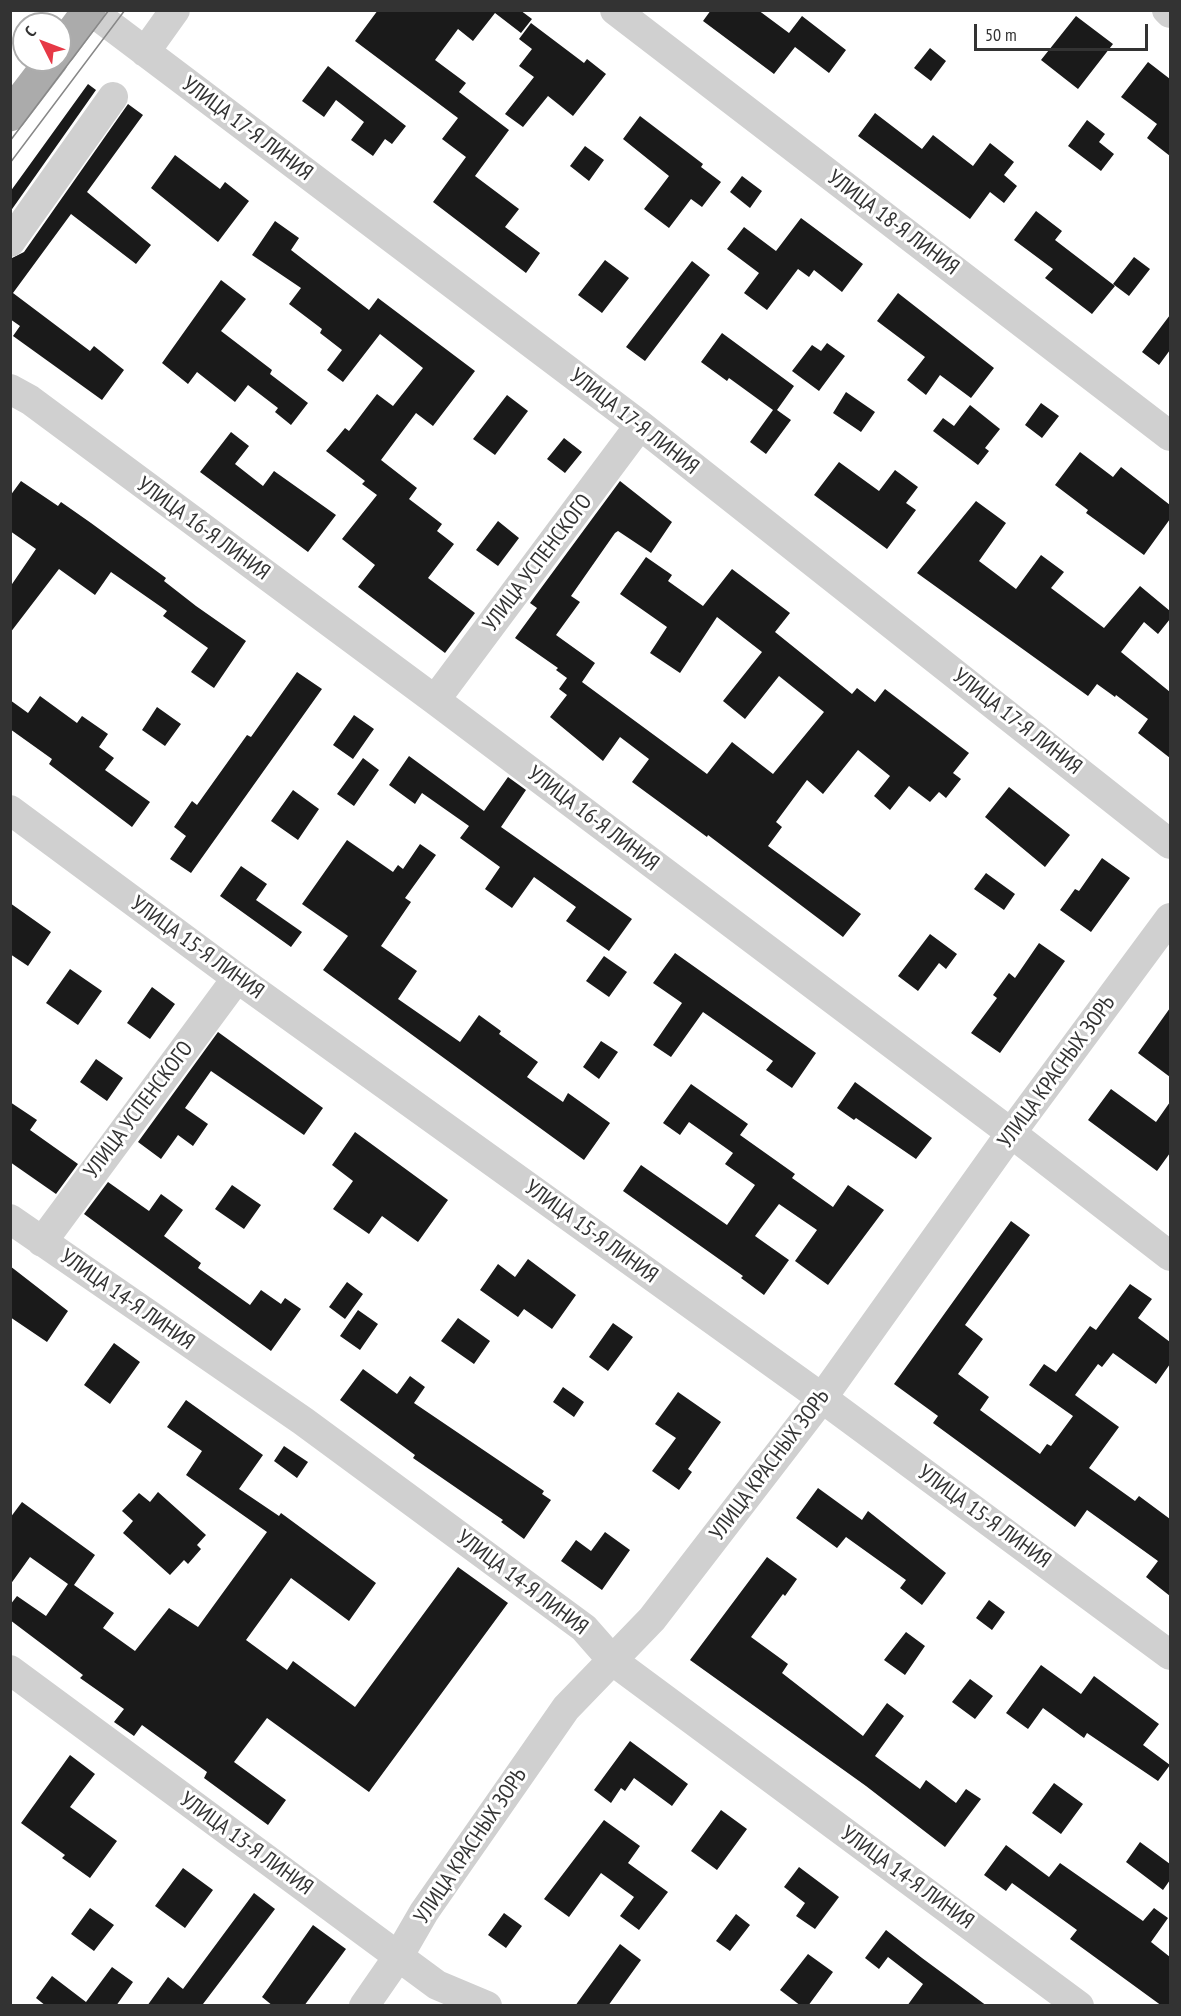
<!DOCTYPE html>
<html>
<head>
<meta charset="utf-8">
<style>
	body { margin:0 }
	#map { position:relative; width:1181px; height:2016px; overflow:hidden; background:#fff; font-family:"PT Sans Narrow",sans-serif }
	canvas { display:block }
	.frame { position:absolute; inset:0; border:12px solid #333; pointer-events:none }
	.north { position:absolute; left:12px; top:12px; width:60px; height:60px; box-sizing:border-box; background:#fff; border:2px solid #adadad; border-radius:50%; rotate:312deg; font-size:16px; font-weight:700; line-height:24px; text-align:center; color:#333 }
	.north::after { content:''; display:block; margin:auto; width:21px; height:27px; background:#e63946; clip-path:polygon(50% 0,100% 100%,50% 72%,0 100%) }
	.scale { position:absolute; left:974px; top:24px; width:174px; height:27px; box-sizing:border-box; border:3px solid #333; border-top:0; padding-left:8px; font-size:18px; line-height:21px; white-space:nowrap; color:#333; -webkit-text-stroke:4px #fff; paint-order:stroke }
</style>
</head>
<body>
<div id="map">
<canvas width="1181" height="2016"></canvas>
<div class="frame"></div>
<div class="north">С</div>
<div class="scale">50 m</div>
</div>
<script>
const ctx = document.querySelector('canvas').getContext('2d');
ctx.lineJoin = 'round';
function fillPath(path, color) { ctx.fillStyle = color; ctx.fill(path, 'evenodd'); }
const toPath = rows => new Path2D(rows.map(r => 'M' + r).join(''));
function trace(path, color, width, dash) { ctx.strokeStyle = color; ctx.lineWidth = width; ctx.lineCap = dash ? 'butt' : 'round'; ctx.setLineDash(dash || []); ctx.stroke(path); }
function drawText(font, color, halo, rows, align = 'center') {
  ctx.font = font + ' "PT Sans Narrow",sans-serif'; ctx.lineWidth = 6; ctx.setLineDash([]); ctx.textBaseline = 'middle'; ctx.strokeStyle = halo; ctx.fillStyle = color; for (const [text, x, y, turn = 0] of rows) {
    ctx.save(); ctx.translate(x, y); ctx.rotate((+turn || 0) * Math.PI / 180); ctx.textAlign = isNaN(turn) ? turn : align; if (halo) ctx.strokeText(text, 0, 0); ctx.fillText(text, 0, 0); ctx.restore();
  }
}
fillPath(toPath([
	[378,10,520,10,532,19,521,33,495,13,473,41,458,29,435,60,466,83,459,92,509,130,475,176,519,209,505,227,540,253,526,273,433,202,466,157,442,139,458,118,355,41],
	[711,10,758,10,789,33,802,16,846,50,829,73,795,47,774,74,703,21],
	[1076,16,1113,44,1078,89,1041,60],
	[531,23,584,63,587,59,606,74,573,116,548,96,523,127,505,114,534,77,519,66,532,49,519,39],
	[930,48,946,61,931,81,914,68],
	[1148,62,1170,79,1170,156,1147,138,1157,124,1121,97],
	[328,66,406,126,392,144,385,139,373,156,351,140,364,122,336,100,324,117,302,101],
	[88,84,96,90,10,212,10,192],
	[128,104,143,115,87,192,151,245,136,264,71,214,13,293,90,351,94,346,124,370,102,400,13,336,20,326,10,319,10,259,24,252],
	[875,113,922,149,933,135,973,166,990,143,1014,162,1004,175,1017,186,1004,203,990,192,970,219,858,136],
	[640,116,703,164,701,167,721,182,702,207,691,199,669,228,644,209,669,176,623,139],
	[1087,120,1105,134,1099,142,1114,154,1101,171,1068,146],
	[585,146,604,160,589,181,570,166],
	[175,155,220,189,225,182,249,201,218,242,151,188],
	[742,176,762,191,750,208,730,192],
	[1036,211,1062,231,1055,240,1115,286,1092,314,1045,278,1053,269,1014,240],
	[801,218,863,264,842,292,814,270,809,277,798,269,767,310,744,293,759,273,727,249,744,227,776,251],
	[275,221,299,238,291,250,369,310,378,298,475,371,433,426,416,413,381,460,417,488,409,499,442,524,437,531,454,544,428,578,475,613,445,653,358,587,375,565,342,539,377,495,362,484,365,481,326,451,345,428,349,431,377,394,393,406,423,368,380,334,343,382,327,370,342,350,320,333,322,329,289,304,301,288,252,255],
	[1134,257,1150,269,1129,296,1113,284],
	[605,260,629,278,602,313,578,295],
	[692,261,710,275,645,361,626,347],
	[221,280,246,299,221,331,272,370,270,374,308,403,291,425,275,412,278,408,248,385,235,402,197,372,188,384,162,363],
	[898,293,994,368,971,398,940,375,926,395,907,380,925,357,877,321],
	[1170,315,1170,350,1159,365,1142,352],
	[722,333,794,386,777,410,791,420,766,454,750,442,773,410,729,378,727,381,701,362],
	[827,343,845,356,819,391,792,371,812,345,821,351],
	[846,392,875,412,861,432,833,413],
	[507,395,528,411,495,455,473,439],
	[1041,403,1059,416,1042,438,1025,425],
	[970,405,1000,429,985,448,989,451,978,465,933,431,943,418,954,426],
	[231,432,249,446,235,464,263,486,274,471,336,515,308,552,200,472],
	[564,438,582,452,565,473,547,459],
	[1080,452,1113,477,1121,467,1170,505,1170,519,1144,555,1086,513,1088,510,1055,485],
	[839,462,879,491,895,470,918,487,906,503,916,510,887,549,814,495],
	[21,481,58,506,61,502,91,523,166,578,164,581,196,606,246,641,214,688,191,672,208,648,163,616,167,611,111,572,95,595,59,569,10,633,10,587,36,549,10,531,10,496],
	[620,481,672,522,651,553,618,531,615,533,571,596,580,602,556,635,595,663,582,682,707,774,732,742,773,774,824,712,779,676,745,719,723,701,762,652,717,617,680,673,650,653,667,627,620,594,646,557,672,575,668,581,703,606,732,569,790,613,775,632,852,694,857,688,875,702,885,689,969,753,953,773,961,779,946,798,939,792,930,802,909,786,890,810,874,796,890,776,858,750,823,794,807,780,776,822,782,827,768,846,861,914,843,937,708,835,707,837,632,782,649,759,620,737,603,761,550,717,567,695,559,689,567,678,556,670,558,668,515,638,537,608,530,603],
	[976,501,1006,523,979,561,1016,589,1041,555,1064,572,1051,588,1104,628,1140,586,1170,611,1170,619,1158,634,1144,622,1121,652,1170,692,1170,758,1138,733,1148,719,1116,695,1115,697,1097,684,1088,696,917,573],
	[498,521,519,538,498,566,476,550],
	[297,672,322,689,191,873,170,859,186,836,174,827,192,801,197,805,247,735,251,737],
	[40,696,77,723,82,716,108,734,99,747,114,758,105,770,150,802,132,827,49,764,52,759,10,729,10,700,28,713],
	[157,707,181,724,165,746,142,730],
	[354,715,374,729,353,759,333,745],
	[409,756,484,811,508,777,526,790,501,827,632,919,609,951,566,921,576,907,534,877,512,908,485,889,500,867,460,838,469,826,422,793,415,804,389,785],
	[363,758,379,770,354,806,337,794],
	[1009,787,1070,835,1045,867,985,817],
	[293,790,319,809,298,840,271,821],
	[347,840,393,872,398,865,403,869,420,844,436,855,405,898,411,902,381,946,417,971,398,999,460,1042,479,1015,501,1031,499,1034,538,1062,527,1077,563,1102,568,1093,610,1123,584,1160,323,970,348,936,302,904],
	[1102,858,1130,878,1091,932,1060,910,1075,889,1079,891],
	[241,866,267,884,256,900,302,932,291,947,220,896],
	[986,873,1015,894,1004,910,974,889],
	[10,903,51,932,28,966,10,954],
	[930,934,957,954,946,969,939,963,918,991,898,976],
	[1039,943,1065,961,1000,1053,971,1033,997,998,993,995,1009,973,1015,978],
	[675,953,816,1053,792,1088,766,1070,773,1061,703,1012,671,1057,653,1045,682,1003,653,983],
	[604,956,627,972,609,997,586,981],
	[70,969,102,991,78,1025,46,1003],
	[152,987,175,1004,150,1039,127,1023],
	[1170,1008,1170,1077,1138,1053],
	[218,1032,323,1108,304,1135,211,1071,185,1108,208,1124,193,1146,178,1135,161,1159,138,1142],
	[601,1041,618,1052,599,1079,583,1067],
	[96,1059,123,1078,107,1101,80,1082],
	[855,1082,932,1138,916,1159,856,1118,854,1120,837,1108],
	[691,1084,748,1124,740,1135,795,1174,792,1178,833,1207,848,1185,884,1210,828,1285,795,1261,817,1230,779,1204,755,1236,789,1260,764,1295,741,1278,743,1276,623,1191,641,1165,727,1225,755,1185,725,1164,733,1153,689,1122,680,1135,663,1123],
	[1111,1089,1156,1122,1170,1102,1170,1153,1157,1171,1088,1120],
	[10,1102,37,1120,30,1130,78,1164,56,1194,10,1162],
	[355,1132,448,1200,418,1242,382,1216,369,1234,333,1209,353,1181,332,1165],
	[108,1182,149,1211,161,1194,183,1210,164,1236,201,1263,198,1268,250,1305,261,1290,281,1304,285,1298,301,1309,271,1351,84,1214],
	[232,1185,261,1205,244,1229,215,1209],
	[1011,1221,1030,1235,965,1325,983,1339,958,1374,989,1397,980,1410,1040,1454,1047,1444,1051,1446,1073,1416,1029,1385,1044,1364,1056,1372,1090,1326,1096,1330,1130,1284,1152,1299,1138,1318,1170,1342,1170,1364,1156,1384,1113,1353,1102,1367,1098,1364,1075,1395,1119,1427,1089,1468,1135,1501,1139,1496,1170,1519,1170,1596,1146,1577,1158,1561,1087,1510,1075,1527,933,1423,938,1416,894,1384],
	[528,1259,576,1295,552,1329,524,1309,518,1317,480,1290,498,1264,515,1277],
	[10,1266,68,1311,47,1342,10,1317],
	[347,1282,363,1294,345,1319,329,1307],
	[358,1310,378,1324,360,1350,340,1336],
	[458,1318,490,1341,474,1364,441,1341],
	[613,1323,633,1337,608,1371,589,1357],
	[114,1343,140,1362,110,1404,84,1385],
	[363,1369,397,1394,410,1376,425,1387,414,1403,544,1491,542,1494,551,1500,524,1539,501,1522,503,1520,413,1458,415,1455,340,1400],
	[563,1387,584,1402,574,1417,553,1402],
	[678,1392,721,1422,688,1469,692,1472,679,1490,652,1471,676,1438,655,1424],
	[186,1400,263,1455,239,1489,279,1516,281,1513,376,1583,349,1621,291,1578,246,1640,287,1670,293,1661,355,1707,458,1567,508,1603,369,1792,267,1718,234,1762,286,1800,268,1825,204,1778,207,1772,142,1725,134,1736,114,1722,124,1709,80,1678,83,1675,10,1620,10,1605,17,1596,46,1616,68,1584,30,1557,10,1585,10,1518,22,1502,95,1555,74,1585,114,1613,103,1628,135,1651,169,1608,198,1627,267,1532,186,1475,202,1451,167,1427],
	[284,1446,308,1462,297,1478,274,1461],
	[818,1488,862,1520,868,1511,946,1573,922,1605,900,1588,906,1580,846,1537,837,1548,796,1518],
	[158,1492,206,1535,197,1545,201,1549,188,1564,184,1560,170,1575,123,1533,133,1521,122,1511,139,1493,150,1502],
	[605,1532,630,1550,602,1590,561,1561,576,1540,591,1551],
	[767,1557,797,1579,785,1596,783,1594,751,1637,788,1664,782,1673,863,1736,887,1703,904,1716,875,1756,920,1789,926,1780,956,1803,966,1789,981,1799,945,1847,866,1786,690,1660],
	[989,1600,1005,1612,992,1630,976,1618],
	[906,1632,925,1646,905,1675,884,1660],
	[1041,1665,1081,1694,1094,1676,1159,1724,1143,1745,1170,1765,1158,1781,1087,1733,1084,1738,1043,1708,1028,1729,1006,1713],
	[970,1679,993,1696,975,1719,952,1702],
	[630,1741,688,1784,672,1806,634,1778,625,1791,621,1788,611,1803,594,1790],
	[70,1755,95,1774,70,1807,117,1841,90,1878,62,1858,65,1855,21,1823],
	[1054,1783,1083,1804,1061,1834,1032,1813],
	[721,1810,747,1829,717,1870,691,1851],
	[604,1820,640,1846,628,1863,668,1892,639,1930,620,1916,634,1897,601,1873,569,1917,544,1899],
	[1140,1842,1170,1864,1170,1880,1163,1890,1126,1862],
	[1006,1845,1049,1877,1060,1863,1143,1921,1154,1908,1168,1918,1151,1942,1170,1957,1170,2006,1162,2006,1070,1939,1077,1930,1012,1883,1006,1891,984,1875],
	[799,1867,839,1897,815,1929,796,1916,805,1903,784,1887],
	[183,1868,213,1890,185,1928,155,1906],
	[254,1893,275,1909,203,2004,206,2006,147,2006,168,1977,183,1989],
	[90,1908,114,1925,94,1951,71,1934],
	[504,1913,522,1926,506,1948,488,1935],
	[736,1914,750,1925,730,1951,716,1941],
	[313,1925,346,1949,304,2006,273,2006,262,1997],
	[886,1930,922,1958,987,2006,907,2006,923,1984,888,1957,879,1969,865,1958],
	[620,1944,641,1960,608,2006,575,2006],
	[808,1954,833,1972,808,2006,801,2006,780,1990],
	[112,1967,133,1982,116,2006,46,2006,36,1998,52,1976,86,2002]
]), '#1a1a1a');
trace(toPath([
	[90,10,640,425,1170,844],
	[615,10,1170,436],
	[1167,10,1170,13],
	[145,52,175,10],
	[10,242,113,97],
	[10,389,30,400,435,700,1011,1133,1170,1256],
	[435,700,640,425],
	[10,810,237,978,822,1398,1170,1655],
	[10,1219,303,1421,584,1628,613,1661,1079,2006],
	[42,1242,237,978],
	[10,1670,437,1985,487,2006],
	[364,2006,398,1957,424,1912,566,1708,652,1619,822,1398,1011,1133,1170,918]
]), '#d0d0d0', 30);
trace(toPath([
	[60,49,89,10],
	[10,115,52,60]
]), '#ababab', 33);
trace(toPath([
	[10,141,109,10],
	[10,163,125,10]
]), '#888', 1.5);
drawText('22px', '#333', '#fff', [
	["УЛИЦА 17-Я ЛИНИЯ",247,129,37],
	["УЛИЦА 18-Я ЛИНИЯ",893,223,37],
	["УЛИЦА 17-Я ЛИНИЯ",634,422,38],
	["УЛИЦА 16-Я ЛИНИЯ",203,529,36],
	["УЛИЦА УСПЕНСКОГО",538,563,-53],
	["УЛИЦА 17-Я ЛИНИЯ",1017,722,38],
	["УЛИЦА 16-Я ЛИНИЯ",593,819,37],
	["УЛИЦА 15-Я ЛИНИЯ",197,948,36],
	["УЛИЦА КРАСНЫХ ЗОРЬ",1057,1072,-54],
	["УЛИЦА УСПЕНСКОГО",139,1110,-53],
	["УЛИЦА 15-Я ЛИНИЯ",591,1232,36],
	["УЛИЦА 14-Я ЛИНИЯ",127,1300,35],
	["УЛИЦА КРАСНЫХ ЗОРЬ",770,1465,-53],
	["УЛИЦА 15-Я ЛИНИЯ",984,1517,36],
	["УЛИЦА 14-Я ЛИНИЯ",522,1583,37],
	["УЛИЦА 13-Я ЛИНИЯ",246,1844,36],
	["УЛИЦА КРАСНЫХ ЗОРЬ",471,1846,-56],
	["УЛИЦА 14-Я ЛИНИЯ",907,1878,36]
]);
</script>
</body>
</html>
